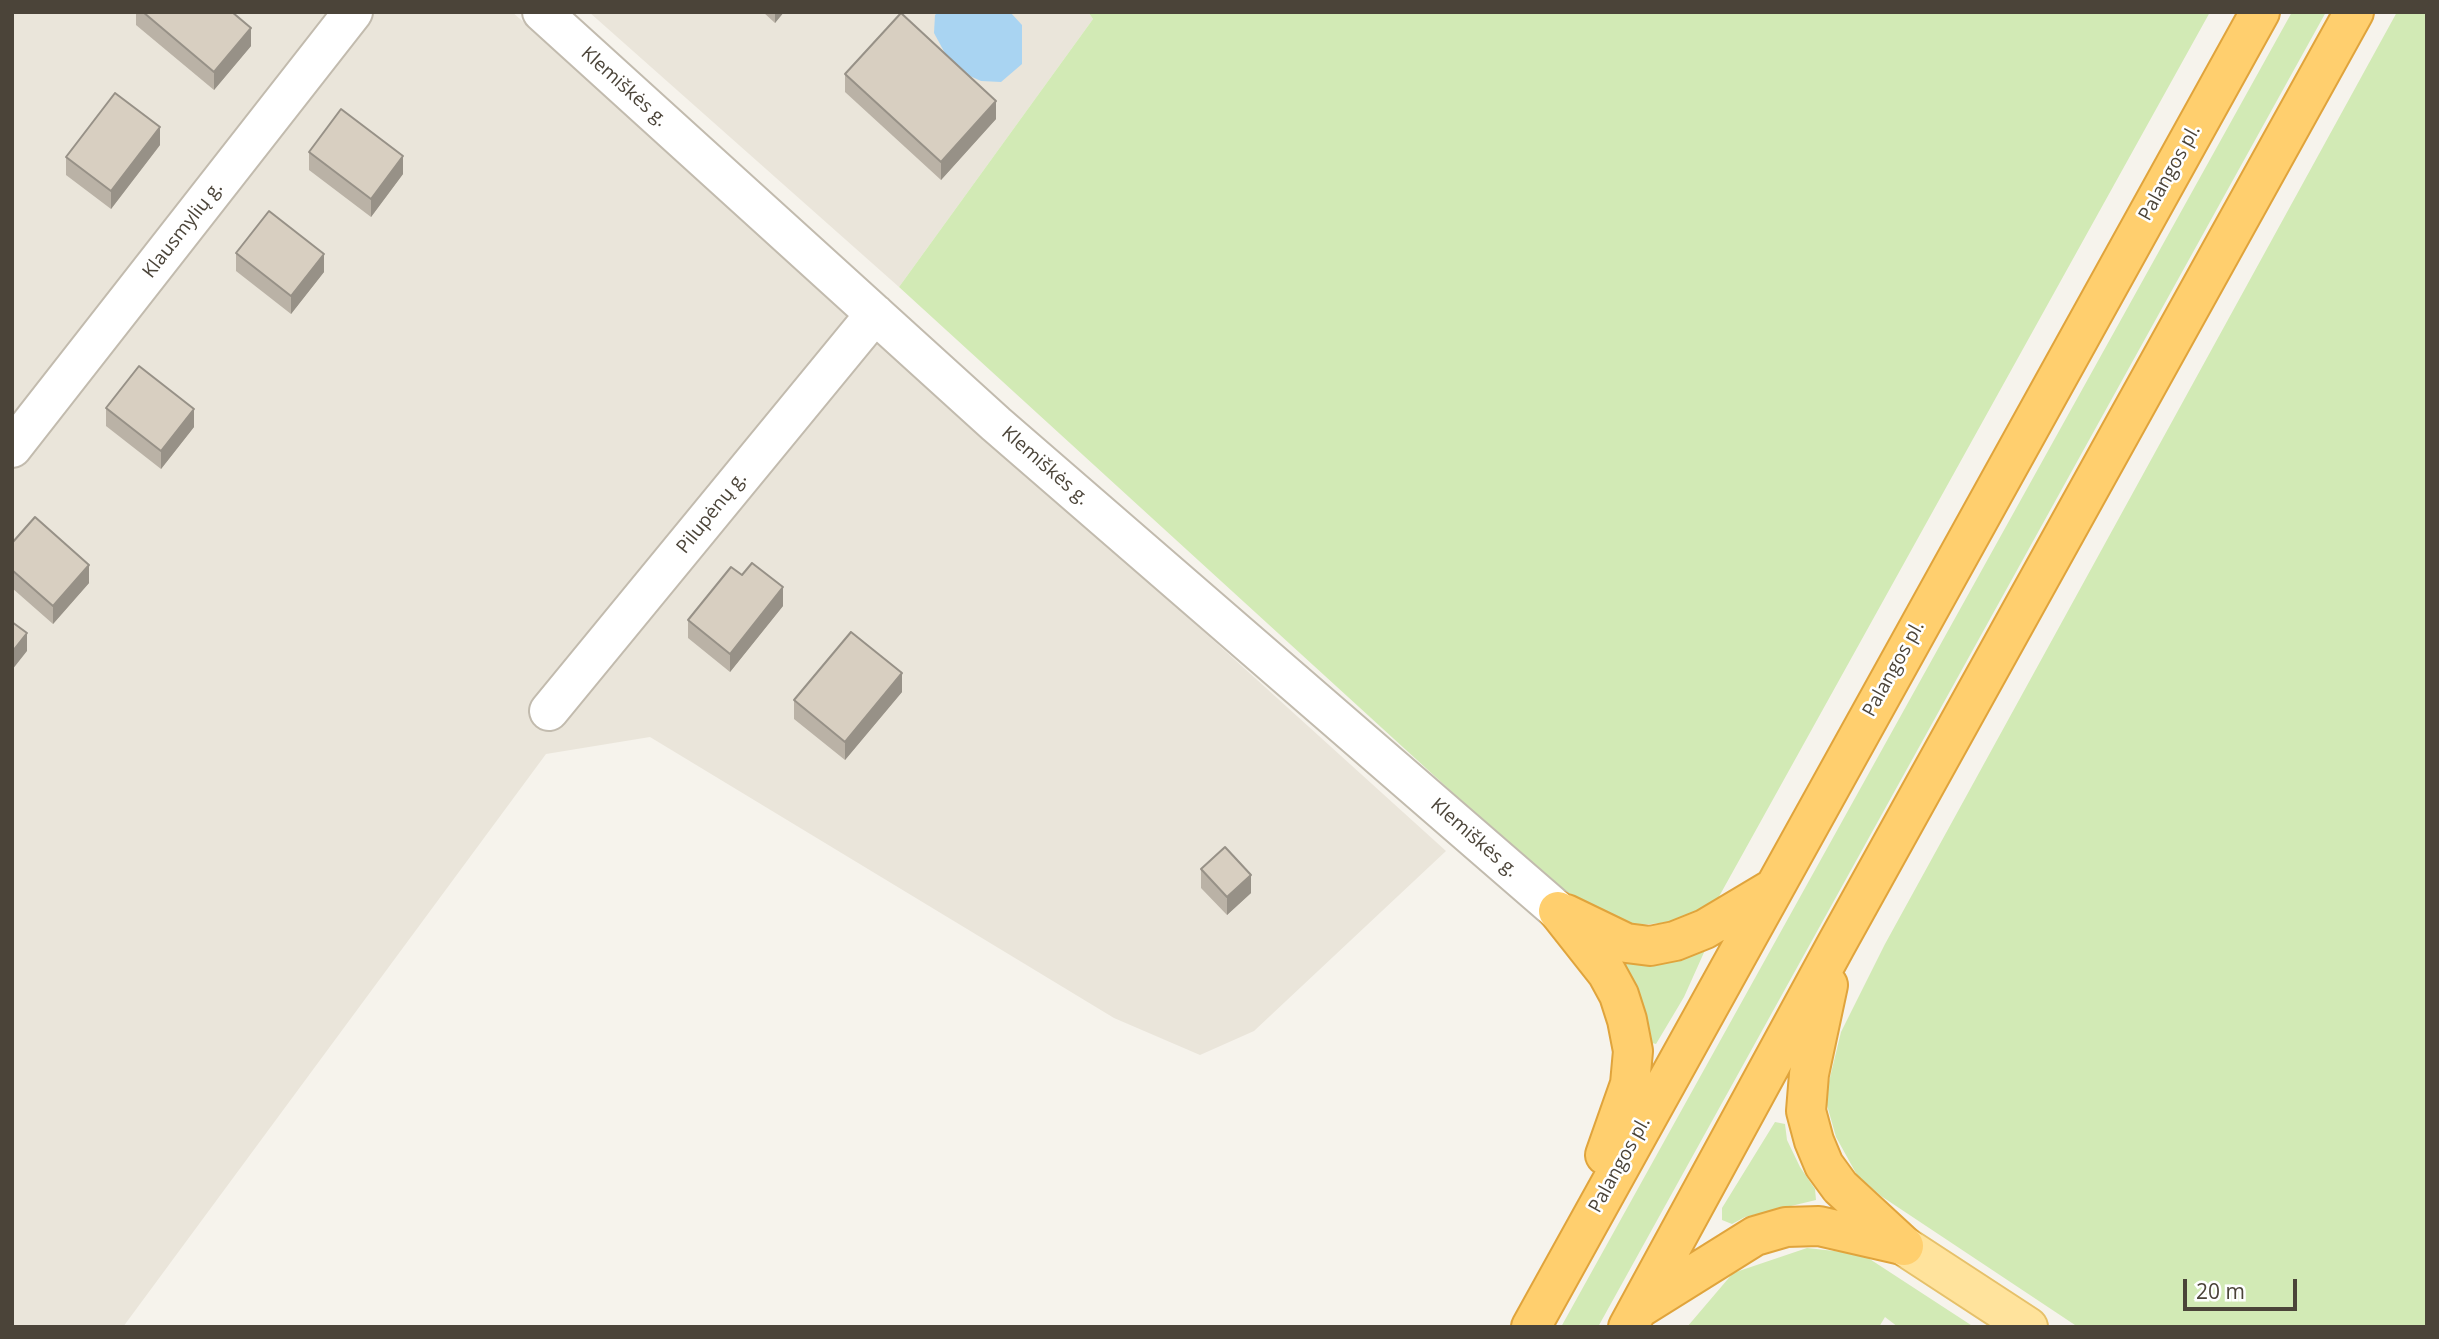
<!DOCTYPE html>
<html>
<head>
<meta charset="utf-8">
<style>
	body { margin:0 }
	#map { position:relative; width:2439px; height:1339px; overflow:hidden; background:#f6f3ec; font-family:"Open Sans",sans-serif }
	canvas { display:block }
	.frame { position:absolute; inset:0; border:14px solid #4b4439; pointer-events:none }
	.scale { position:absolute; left:2183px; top:1279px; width:114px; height:32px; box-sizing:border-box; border:4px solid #4b4439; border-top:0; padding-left:9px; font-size:21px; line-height:24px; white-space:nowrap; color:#4b4439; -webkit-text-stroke:5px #fff; paint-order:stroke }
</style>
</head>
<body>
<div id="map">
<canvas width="2439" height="1339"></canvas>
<div class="frame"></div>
<div class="scale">20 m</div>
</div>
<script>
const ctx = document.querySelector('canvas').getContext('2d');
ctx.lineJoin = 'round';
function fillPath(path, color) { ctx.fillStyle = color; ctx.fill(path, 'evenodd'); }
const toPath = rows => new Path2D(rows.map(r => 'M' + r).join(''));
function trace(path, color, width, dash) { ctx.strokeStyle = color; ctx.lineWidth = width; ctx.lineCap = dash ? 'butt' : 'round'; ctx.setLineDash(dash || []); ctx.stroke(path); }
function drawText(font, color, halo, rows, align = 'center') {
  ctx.font = font + ' "Open Sans",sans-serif'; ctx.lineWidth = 5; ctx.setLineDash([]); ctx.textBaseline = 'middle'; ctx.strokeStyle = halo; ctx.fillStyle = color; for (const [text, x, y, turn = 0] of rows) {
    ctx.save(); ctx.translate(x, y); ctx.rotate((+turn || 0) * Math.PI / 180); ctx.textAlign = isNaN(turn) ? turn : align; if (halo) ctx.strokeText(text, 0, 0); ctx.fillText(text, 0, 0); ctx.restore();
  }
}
fillPath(toPath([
	[12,12,512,12,704,179,1446,851,1254,1031,1200,1055,1114,1018,650,737,546,754,123,1327,12,1327],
	[589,12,1088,12,1093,19,899,287]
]), '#eae5da');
fillPath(toPath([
	[1088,12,2210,12,1716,902,1680,921,1621,927,1578,907,899,287,1093,19],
	[2292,12,2326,12,1598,1327,1561,1327],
	[2397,12,2427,12,2427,1327,2078,1327,1881,1196,1857,1175,1836,1137,1825,1098,1841,1032,1885,944],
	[1706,948,1684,997,1656,1044,1648,1042,1623,963,1628,958],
	[1775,1122,1785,1124,1787,1140,1800,1167,1815,1189,1816,1200,1745,1217,1732,1224,1722,1220,1722,1208],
	[1807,1248,1862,1254,1974,1327,1898,1327,1885,1317,1879,1327,1687,1327,1733,1273]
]), '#d2eab5');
fillPath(toPath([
	[938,12,1010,12,1022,25,1022,64,1001,82,981,81,961,72,946,55,934,33,935,15]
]), '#a9d4f2');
const minor = toPath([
	[542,12,996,424,1558,911],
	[12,448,353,12],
	[549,711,875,314]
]);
const major = toPath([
	[1904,1246,2028,1327]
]);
const highway = toPath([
	[1558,911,1607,973,1619,995,1627,1020,1633,1051,1630,1084,1605,1155],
	[1566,914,1626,943,1650,946,1675,941,1705,929,1772,889],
	[1828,985,1809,1074,1806,1111,1814,1141,1824,1165,1840,1187,1904,1246],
	[1643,1306,1755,1236,1786,1227,1819,1226,1902,1245],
	[1531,1327,2260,12],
	[1628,1327,1836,945,2354,12]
]);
trace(minor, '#c2bbae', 42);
trace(major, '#e6c16a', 42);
trace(highway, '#e0a43c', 42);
trace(minor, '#fff', 38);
trace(major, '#ffe39c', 38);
trace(highway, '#ffcf6e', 38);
fillPath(toPath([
	[136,12,232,12,251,46,214,90,136,25],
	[763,12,784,12,775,23],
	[845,74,996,119,941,180,845,92],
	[160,145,111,209,66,175,66,157],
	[309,152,403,174,371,217,309,170],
	[236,253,324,272,291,314,236,271],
	[106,408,194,427,161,469,106,426],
	[12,543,89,583,53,624,12,588],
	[783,606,730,672,688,638,688,620],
	[902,692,845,760,794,719,794,700],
	[1201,869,1251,893,1227,915,1201,888]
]), '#bab2a6');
fillPath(toPath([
	[775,12,784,12,775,23],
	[251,28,251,46,214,90,214,72],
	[996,101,996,119,941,180,941,162],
	[160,127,160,145,111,209,111,191],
	[403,156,403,174,371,217,371,199],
	[324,254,324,272,291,314,291,296],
	[194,409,194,427,161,469,161,451],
	[89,565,89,583,53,624,53,606],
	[783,587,783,606,730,672,730,654],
	[27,633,27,651,12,670,12,652],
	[902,673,902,692,845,760,845,742],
	[1251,875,1251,893,1227,915,1227,897]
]), '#979187');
const building = toPath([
	[143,12,232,12,251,28,214,72,143,12],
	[901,13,996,101,941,162,845,74,901,13],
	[115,93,160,127,111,191,66,157,115,93],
	[341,109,403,156,371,199,309,152,341,109],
	[269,211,324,254,291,296,236,253,269,211],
	[139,366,194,409,161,451,106,408,139,366],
	[35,517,89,565,53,606,12,570,12,543,35,517],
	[752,563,783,587,730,654,688,620,731,567,742,575,752,563],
	[12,622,27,633,12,652,12,622],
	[851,632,902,673,845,742,794,700,851,632],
	[1225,847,1251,875,1227,897,1201,869,1225,847]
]);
fillPath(building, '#d8cfc1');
trace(building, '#979187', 2);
drawText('19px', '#4b4439', '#fff', [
	["Klemiškės g.",624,87,42],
	["Palangos pl.",2170,173,-61],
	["Klausmylių g.",183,230,-52],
	["Klemiškės g.",1045,466,41],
	["Pilupėnų g.",712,513,-51],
	["Palangos pl.",1894,669,-61],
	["Klemiškės g.",1474,838,41],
	["Palangos pl.",1620,1165,-61]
]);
</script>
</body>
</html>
